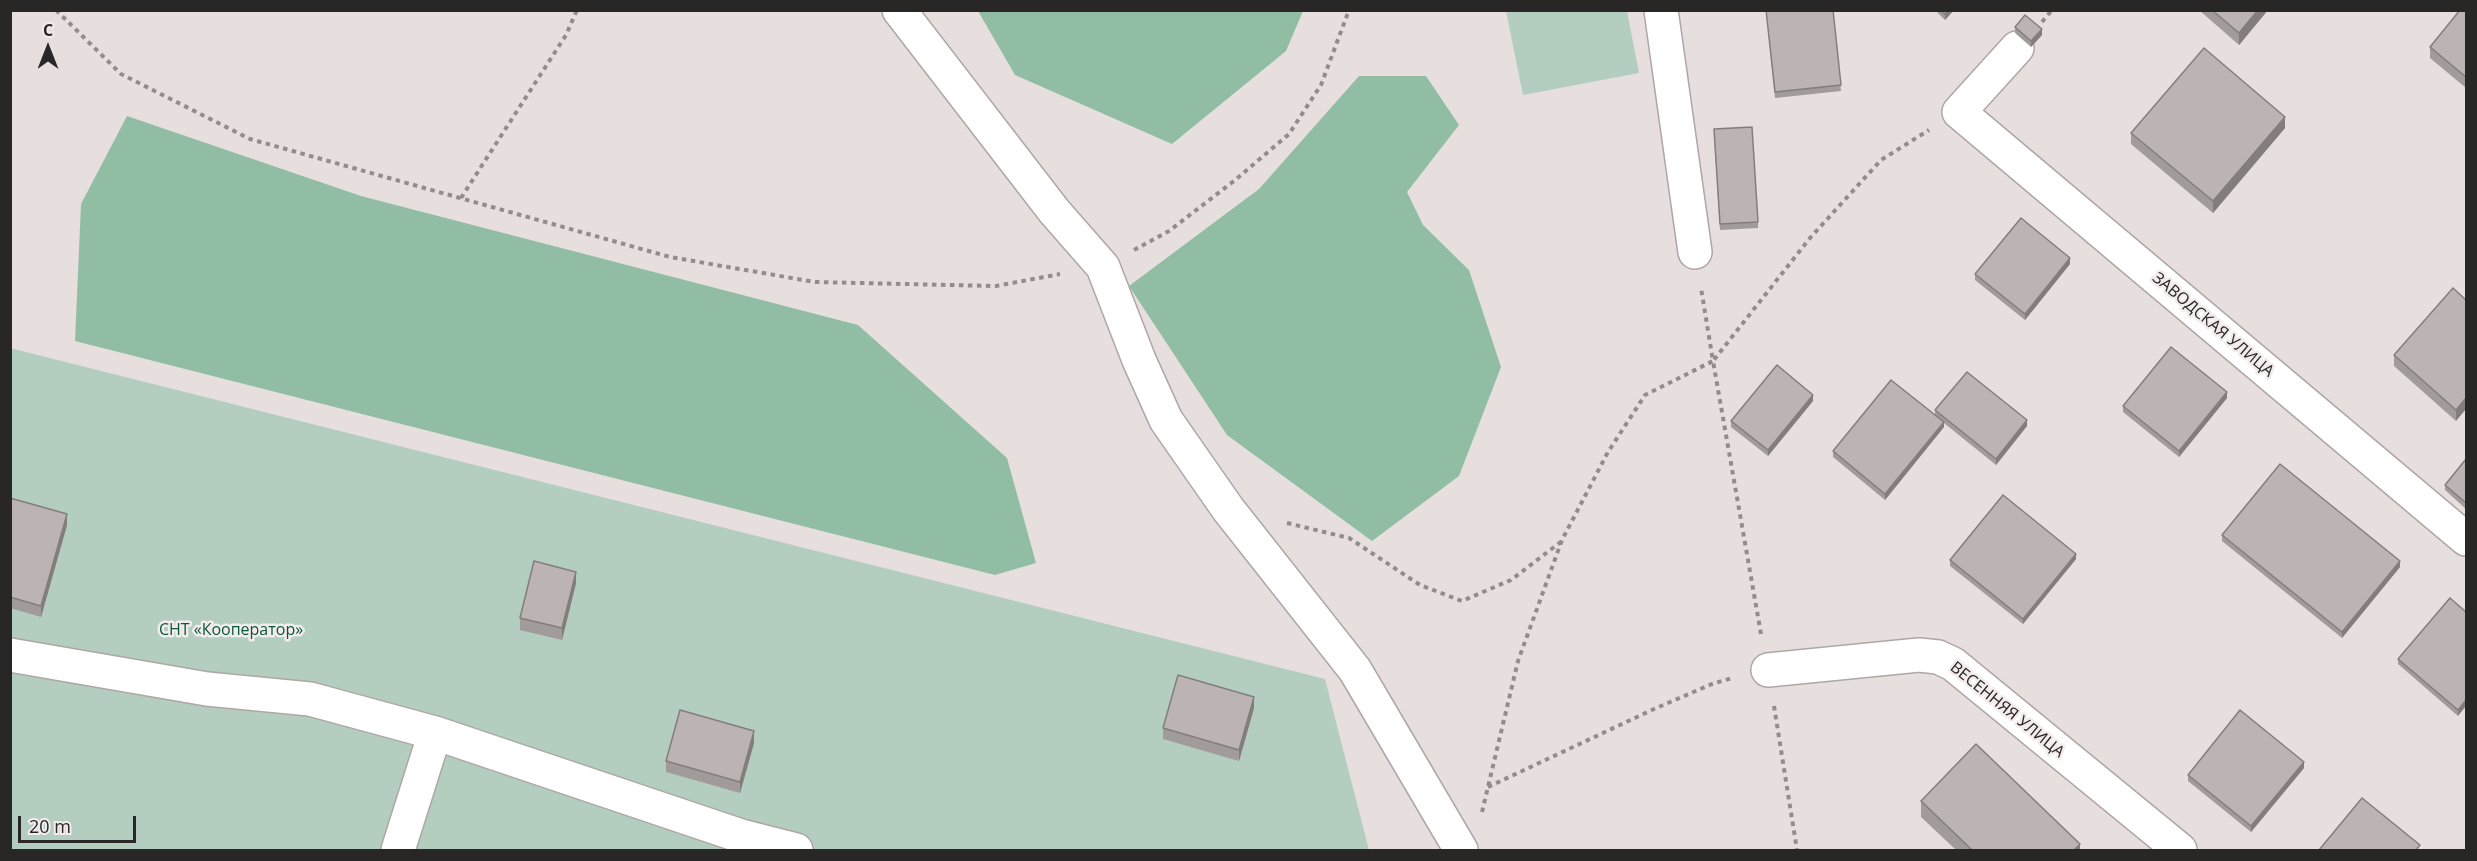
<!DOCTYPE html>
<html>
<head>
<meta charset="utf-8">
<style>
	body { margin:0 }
	#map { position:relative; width:2477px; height:861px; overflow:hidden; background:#e6dfde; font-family:"Open Sans",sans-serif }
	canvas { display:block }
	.frame { position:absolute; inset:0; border:12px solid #292626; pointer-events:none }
	.north { position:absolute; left:18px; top:18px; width:60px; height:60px; -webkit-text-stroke:4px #f3ecec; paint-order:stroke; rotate:0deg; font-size:16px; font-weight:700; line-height:24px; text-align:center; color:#292626 }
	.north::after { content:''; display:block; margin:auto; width:21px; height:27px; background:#292626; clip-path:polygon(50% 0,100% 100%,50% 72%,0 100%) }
	.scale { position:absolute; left:18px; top:816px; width:118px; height:27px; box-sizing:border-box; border:3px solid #292626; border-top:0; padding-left:8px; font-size:18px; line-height:21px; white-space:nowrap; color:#292626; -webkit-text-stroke:4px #f3ecec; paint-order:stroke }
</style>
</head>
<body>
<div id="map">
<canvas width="2477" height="861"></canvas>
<div class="frame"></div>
<div class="north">С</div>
<div class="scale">20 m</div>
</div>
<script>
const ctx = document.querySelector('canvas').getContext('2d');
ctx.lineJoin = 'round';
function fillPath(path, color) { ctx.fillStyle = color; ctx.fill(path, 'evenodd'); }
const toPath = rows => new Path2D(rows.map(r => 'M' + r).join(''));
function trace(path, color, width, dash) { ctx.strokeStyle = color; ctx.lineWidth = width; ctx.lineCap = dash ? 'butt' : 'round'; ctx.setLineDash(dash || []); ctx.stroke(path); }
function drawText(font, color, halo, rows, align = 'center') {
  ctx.font = font + ' "Open Sans",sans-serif'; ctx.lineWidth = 5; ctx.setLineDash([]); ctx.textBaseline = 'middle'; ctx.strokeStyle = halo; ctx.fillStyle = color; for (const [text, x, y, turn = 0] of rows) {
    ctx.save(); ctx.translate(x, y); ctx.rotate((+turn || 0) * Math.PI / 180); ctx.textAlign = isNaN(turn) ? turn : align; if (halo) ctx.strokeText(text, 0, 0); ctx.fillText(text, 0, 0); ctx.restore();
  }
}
fillPath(toPath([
	[1506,11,1627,11,1639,73,1523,95],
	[10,348,1325,679,1369,850,11,850]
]), '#b3cdbe');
fillPath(toPath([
	[978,11,1303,11,1286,51,1172,144,1015,75],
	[1359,76,1426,76,1459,125,1407,192,1423,225,1469,270,1501,367,1459,476,1372,541,1227,435,1129,286,1259,189],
	[127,116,361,196,858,325,1007,458,1036,563,995,575,75,341,81,204]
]), '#92bda5');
const minor = toPath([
	[899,10,1054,211,1103,267,1139,360,1166,420,1228,509,1355,670,1461,850],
	[1661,10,1695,252],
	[2017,48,1959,112,2466,539],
	[10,655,207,689,310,699,435,733,741,836,796,850],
	[1768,670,1919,655,1938,657,1953,664,2180,850],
	[398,850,435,733]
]);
trace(minor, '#aea7a6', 36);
trace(toPath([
	[56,10,121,74,250,139,670,257,815,282,996,286,1060,274],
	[2042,22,2052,10],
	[461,198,566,35,577,10],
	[1134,250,1169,231,1234,181,1289,134,1321,85,1349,10],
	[1287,523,1349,538,1420,585,1462,601,1511,580,1562,541],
	[1761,634,1713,361,1810,238,1881,160,1929,130],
	[1774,706,1797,850],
	[1488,787,1654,709,1712,684,1732,678],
	[1482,812,1518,661,1562,540,1608,452,1645,395,1713,361,1701,288]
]), '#928d8c', 4, [4.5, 4.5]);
trace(minor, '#fff', 33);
fillPath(toPath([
	[1766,10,1833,10,1841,91,1775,98],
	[1935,10,1954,10,1945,20],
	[2199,10,2268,10,2239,45],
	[2466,10,2466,88,2430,58,2430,47],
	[2015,27,2042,35,2031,47,2015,33],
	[2285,128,2213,213,2131,144,2131,133],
	[1714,135,1758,222,1758,228,1720,230],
	[2070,264,2025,320,1975,280,1975,274],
	[2466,300,2456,421,2394,366,2394,355],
	[2227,398,2179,457,2123,412,2123,406],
	[1813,401,1768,456,1731,427,1731,421],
	[1935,410,2027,426,1996,465,1944,423,1944,427,1885,500,1833,457,1833,451,1935,415],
	[2466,459,2466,509,2445,490,2445,485],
	[10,498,67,525,41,617,10,608],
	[2222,535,2400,567,2342,638,2222,541],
	[2076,559,2023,624,1950,566,1950,560],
	[576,583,562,640,520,630,520,618],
	[2466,612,2458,716,2398,664,2398,659],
	[1254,708,1239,761,1163,739,1163,728],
	[754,743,740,793,666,772,666,761],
	[2304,768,2251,832,2188,781,2188,775],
	[1921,801,2080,850,1956,850,1921,817]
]), '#a19b9a');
fillPath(toPath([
	[1949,10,1954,10,1945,20,1945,14],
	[2258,10,2268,10,2239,45,2239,33],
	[2042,29,2042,35,2031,47,2031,41],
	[2285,117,2285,128,2213,213,2213,201],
	[2070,258,2070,264,2025,320,2025,314],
	[2227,392,2227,398,2179,457,2179,451],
	[1813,395,1813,401,1768,456,1768,450],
	[2466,398,2466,409,2456,421,2456,410],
	[2027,420,2027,426,1996,465,1996,459],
	[1944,422,1944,427,1885,500,1885,494],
	[67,514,67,525,41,617,41,606],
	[2076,554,2076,559,2023,624,2023,619],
	[2400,561,2400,567,2342,638,2342,632],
	[576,572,576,583,562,640,562,628],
	[1254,697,1254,708,1239,761,1239,750],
	[2466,700,2466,706,2458,716,2458,710],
	[754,731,754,743,740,793,740,782],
	[2304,762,2304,768,2251,832,2251,826],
	[2080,844,2080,850,2074,850]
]), '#837e7d');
const building = toPath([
	[1766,10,1833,10,1841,85,1775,92,1766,10],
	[1941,10,1949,10,1945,14,1941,10],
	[2212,10,2258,10,2239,33,2212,10],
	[2460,10,2466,10,2466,77,2430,47,2460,10],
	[2025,15,2042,29,2031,41,2015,27,2025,15],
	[2204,48,2285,117,2213,201,2131,133,2204,48],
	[1752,127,1758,222,1720,224,1714,129,1752,127],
	[2021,218,2070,258,2025,314,1975,274,2021,218],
	[2453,288,2466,300,2466,398,2456,410,2394,355,2453,288],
	[2171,347,2227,392,2179,451,2123,406,2171,347],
	[1777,365,1813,395,1768,450,1731,421,1777,365],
	[1967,372,2027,420,1996,459,1935,410,1967,372],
	[1891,380,1944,422,1885,494,1833,451,1891,380],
	[2466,459,2466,503,2445,485,2466,459],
	[2280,464,2400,561,2342,632,2222,535,2280,464],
	[2003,495,2076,554,2023,619,1950,560,2003,495],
	[10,498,67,514,41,606,10,597,10,498],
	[534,561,576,572,562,628,520,618,534,561],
	[2450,598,2466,612,2466,700,2458,710,2398,659,2450,598],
	[1178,675,1254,697,1239,750,1163,728,1178,675],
	[680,710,754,731,740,782,666,761,680,710],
	[2240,710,2304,762,2251,826,2188,775,2240,710],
	[1976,744,2080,844,2074,850,1972,850,1921,801,1976,744],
	[2362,798,2420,845,2416,850,2319,850,2362,798]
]);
fillPath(building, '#bbb4b3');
trace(building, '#837e7d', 1.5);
drawText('16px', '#292626', '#f3ecec', [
	["ЗАВОДСКАЯ УЛИЦА",2213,325,40],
	["ВЕСЕННЯЯ УЛИЦА",2007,710,39]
]);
drawText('16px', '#0a583a', '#f3ecec', [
	["СНТ «Кооператор»",231,630]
]);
</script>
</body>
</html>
